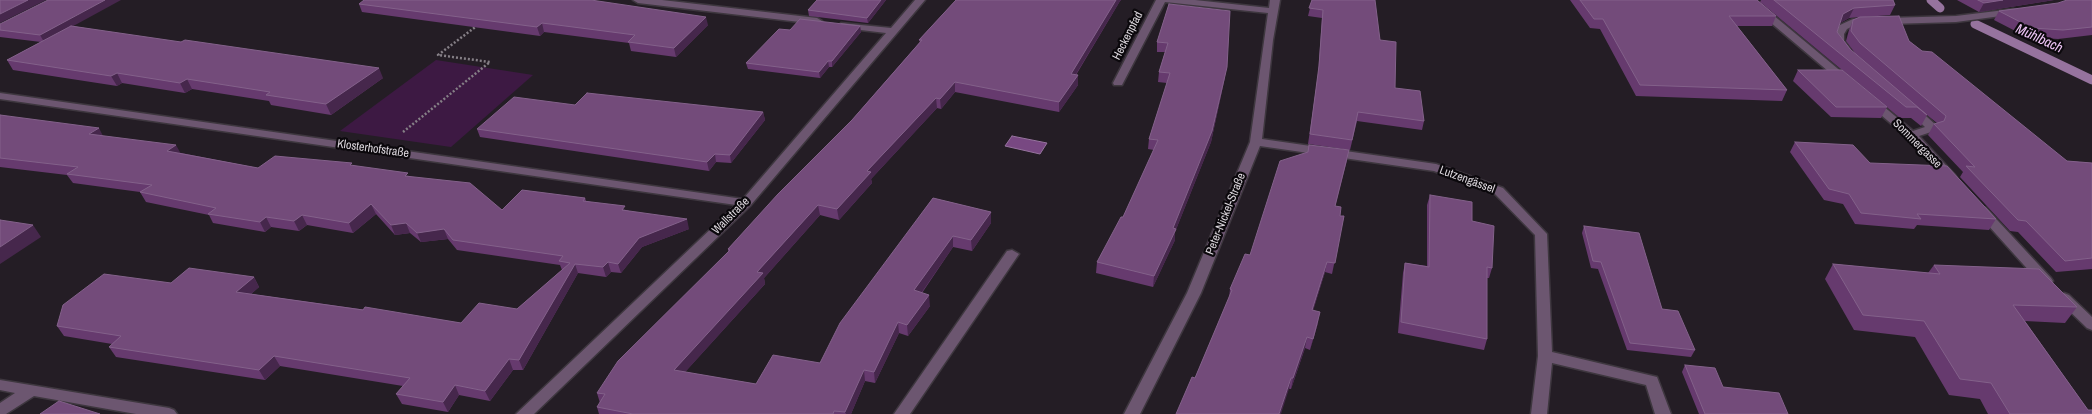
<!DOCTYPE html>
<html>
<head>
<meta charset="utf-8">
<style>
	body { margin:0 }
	canvas { display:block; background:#241d25 }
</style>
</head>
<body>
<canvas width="2092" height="414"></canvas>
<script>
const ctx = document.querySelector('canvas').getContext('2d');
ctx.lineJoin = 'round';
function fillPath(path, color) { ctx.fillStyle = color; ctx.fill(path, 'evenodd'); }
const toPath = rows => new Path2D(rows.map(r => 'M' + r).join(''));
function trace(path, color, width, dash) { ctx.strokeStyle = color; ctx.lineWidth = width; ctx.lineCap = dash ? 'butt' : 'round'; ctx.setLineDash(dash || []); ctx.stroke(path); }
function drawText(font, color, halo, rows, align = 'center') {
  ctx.font = font + ' "Archivo Narrow",sans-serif'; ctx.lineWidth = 4.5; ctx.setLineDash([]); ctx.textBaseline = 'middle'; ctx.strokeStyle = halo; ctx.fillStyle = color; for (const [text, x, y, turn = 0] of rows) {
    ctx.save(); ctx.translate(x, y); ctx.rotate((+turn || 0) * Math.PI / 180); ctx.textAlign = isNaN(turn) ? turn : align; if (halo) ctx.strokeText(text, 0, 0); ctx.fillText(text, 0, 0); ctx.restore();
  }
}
fillPath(toPath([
	[436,60,533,75,451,147,340,131]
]), '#3d1943');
const water = toPath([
	[1012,136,1047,143,1040,154,1005,146,1012,136]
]);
fillPath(water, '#784882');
trace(water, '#96739e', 1);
trace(toPath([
	[1931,0,1940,8],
	[1975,24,2092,80]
]), '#96739e', 9);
const service = toPath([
	[1012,250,1019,254,910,414,894,414,1007,251,1012,250]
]);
const minor = toPath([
	[633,0,662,0,817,18,822,21,817,24,638,3,633,0],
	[915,0,925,0,750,206,534,414,516,414,736,205,0,99,0,93,743,199,886,33,844,28,841,27,841,23,891,28,915,0],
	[1156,0,1195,0,1269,8,1270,0,1280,0,1273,40,1262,139,1436,164,1503,188,1547,234,1552,352,1657,377,1671,414,1655,414,1646,385,1552,363,1547,414,1531,414,1538,356,1535,235,1495,194,1434,171,1260,146,1201,293,1140,414,1124,414,1187,293,1250,142,1268,13,1165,2,1123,83,1122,85,1114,85,1113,83,1156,0],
	[1744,0,1755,0,1849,78,1849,82,1841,82,1744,0],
	[2013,9,2016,10,2016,14,1956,22,1855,25,1847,29,1844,34,1844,41,1850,49,1845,52,1841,51,1834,41,1834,34,1840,25,1853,19,1956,16,2013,9],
	[1872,99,1876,100,1913,131,1925,127,1906,109,1912,106,1916,107,1937,126,1939,128,1937,130,1919,136,1955,175,1957,178,1955,181,1947,181,1907,137,1868,104,1867,102,1868,100,1872,99],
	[1982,207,1986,208,2051,278,2053,281,2051,284,2041,284,1978,214,1976,211,1982,207],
	[2064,293,2069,295,2092,317,2092,330,2087,328,2059,301,2057,298,2059,295,2064,293],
	[0,380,169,408,174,410,177,414,136,414,34,396,6,414,0,414,0,403,15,393,0,390,0,380]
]);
trace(service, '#3e373f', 3);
trace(minor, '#3e373f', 3);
trace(toPath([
	[403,132,490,62,438,55,478,25]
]), '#857f86', 2.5, [2, 2]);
fillPath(service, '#6c5670');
fillPath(minor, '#6c5670');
fillPath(toPath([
	[817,0,886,0,868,23,809,16,808,10],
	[956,0,1121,0,1120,1,1076,75,1078,75,1078,85,1059,112,955,92,941,109,937,108,871,179,872,183,839,220,820,215,764,278,765,284,685,372,756,384,820,363,933,198,991,212,991,223,972,251,953,247,922,293,930,306,908,336,899,333,875,383,865,381,851,414,599,414,597,407,600,403,597,393,728,252,728,249,852,120,920,42,919,40],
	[1312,0,1380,40,1395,88,1424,121,1422,130,1357,121,1350,150,1308,144,1318,75,1322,18,1308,16],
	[1570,0,1757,0,1776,16,1772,26,1737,26,1787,90,1782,101,1636,96,1600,29,1590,28],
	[1761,0,1893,0,1895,5,1890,15,1866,17,1909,41,2067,161,2092,163,2092,269,2056,272,2018,232,2010,231,1960,177,1963,172,1928,135,1934,124,1937,123,1927,115,1921,126,1911,118,1900,118,1760,2],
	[1859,17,1853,20,1849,30,1846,41,1855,53,1925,114,1850,49,1837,32,1840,23,1849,18],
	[1957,0,2054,0,1979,12],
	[2092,0,2092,35,2058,39,2027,37,1994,20,1999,11],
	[359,4,708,25,676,57,631,51,629,43,544,32,540,36,362,12],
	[1169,4,1225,77,1211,142,1175,232,1175,240,1153,287,1096,273,1097,262,1123,217,1154,150,1148,149,1149,139,1167,83,1158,82,1159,72,1165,52,1157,52,1157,42],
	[0,24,73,26,383,78,331,115,271,105,269,101,192,89,185,93,122,83,117,86,13,70,7,60,41,42,0,37],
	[860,26,861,32,832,67,829,67,820,78,748,69,746,63,790,30],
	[1798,70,1887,107,1881,118,1831,117,1793,81],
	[575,105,763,112,765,120,731,163,716,162,709,171,480,137,477,129],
	[0,115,103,136,181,153,258,168,353,166,409,176,502,210,585,198,586,201,626,210,689,229,642,247,621,273,611,272,606,277,578,273,523,370,513,370,490,401,459,395,448,412,402,404,396,394,403,386,280,366,265,380,116,357,109,347,112,344,64,336,57,326,171,283,254,277,259,287,251,294,461,323,517,309,562,270,560,265,457,250,448,239,421,242,410,233,395,235,376,214,353,233,307,225,299,231,271,227,265,232,213,223,209,215,146,202,140,192,73,183,67,175,0,167],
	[1795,142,1870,163,1996,219,1989,230,1917,225,1914,229,1855,224,1843,204,1824,200,1790,152],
	[1347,160,1335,206,1340,216,1344,216,1332,274,1325,272,1313,310,1318,323,1310,350,1305,348,1291,389,1195,378,1229,298,1230,289,1250,255],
	[1430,195,1472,221,1492,268,1489,278,1487,278,1487,339,1484,350,1398,333,1403,273,1405,263,1427,266,1427,205],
	[1584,226,1662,309,1695,350,1691,357,1627,350,1598,269,1591,268,1582,233],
	[1833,264,1928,273,1934,265,2077,307,2065,323,2025,321,2088,410,2092,414,1988,414,1980,399,1949,395,1915,337,1854,330,1825,279],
	[1685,365,1723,387,1788,414,1699,414,1682,372]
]), '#663a6e');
fillPath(toPath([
	[28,0,46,0,0,23,0,14],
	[105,0,121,0,44,42,40,35],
	[881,0,886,0,868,23,867,18],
	[1116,0,1121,0,1120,1,1070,84,1071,74],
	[2003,0,2054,0,1979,12,1984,3],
	[1854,8,1849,18,1838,24,1843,14],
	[706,17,708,25,676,57,674,48],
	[542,23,544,32,540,36,537,27],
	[860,26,861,32,832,67,832,61],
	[828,61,829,67,820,78,819,72],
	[1227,67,1225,77,1211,142,1175,232,1175,240,1153,287,1154,276,1173,228],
	[379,68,383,78,331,115,326,104],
	[117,73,122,83,117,86,111,76],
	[1078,75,1078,85,1059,112,1059,102],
	[187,79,192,89,185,93,180,83],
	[955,82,955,92,941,109,940,99],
	[936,98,937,108,871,179,872,183,839,220,837,209,867,171],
	[763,112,765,120,731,163,730,155],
	[99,128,104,138,89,134],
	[176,145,181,154,167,151],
	[1349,150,1347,160,1333,216,1335,206],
	[715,154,716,162,709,171,707,162],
	[371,204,376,214,353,233,349,223],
	[818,205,820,215,764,278,765,284,677,381,674,370,757,272],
	[991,212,991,223,972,251,971,240],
	[302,215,307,225,299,231,294,221],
	[266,217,271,227,265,232,260,222],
	[687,219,689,229,642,247,621,273,618,264,639,238],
	[406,223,410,233,395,235,391,225],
	[33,225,41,237,0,264,0,247],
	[444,229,448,239,421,242,417,233],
	[953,236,953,247,915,302,914,290],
	[608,262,611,272,606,277,603,267],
	[1327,262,1325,272,1310,321,1312,310],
	[575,264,578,273,523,370,519,360],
	[254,277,259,287,242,302,236,292],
	[929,295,930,306,908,336,907,325],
	[1320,312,1318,323,1310,350,1313,339],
	[898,322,899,333,875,383,874,372],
	[1307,337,1305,348,1291,389,1293,378],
	[274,356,280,366,265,380,259,370],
	[509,359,513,370,490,401,485,391],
	[864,370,865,381,851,414,846,414,845,412],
	[1291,378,1289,389,1281,414,1279,414],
	[455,385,459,395,448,412,443,402]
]), '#46274c');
const building = toPath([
	[0,0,28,0,0,14,0,0],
	[48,0,105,0,40,35,0,30,0,24,48,0],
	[364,0,591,0,706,17,674,48,628,42,635,35,542,23,537,27,359,4,364,0],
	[817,0,881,0,867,18,808,10,817,0],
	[956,0,1116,0,1071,74,1078,75,1059,102,955,82,940,99,936,98,867,171,871,172,837,209,818,205,757,272,763,273,674,370,756,384,773,355,820,363,840,323,933,198,991,212,971,240,953,236,914,290,929,295,907,325,898,322,874,372,864,370,845,412,834,411,833,414,633,414,597,407,605,394,597,393,618,361,730,250,728,249,778,194,852,120,922,40,919,40,956,0],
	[1312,0,1375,0,1380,40,1396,42,1395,88,1420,91,1424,121,1358,112,1352,140,1310,134,1319,66,1323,10,1309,8,1312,0],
	[1580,0,1757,0,1776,16,1729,16,1787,90,1640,85,1603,19,1594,19,1580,0],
	[1774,0,1893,0,1895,5,1854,8,1843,14,1837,32,1850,49,1927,115,1917,107,1906,107,1774,0],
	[1978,0,2003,0,1984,3,1978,0],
	[2067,0,2092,0,2092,27,2063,30,2032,28,1999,11,2058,3,2067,0],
	[1169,4,1230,11,1227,67,1212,131,1173,228,1176,229,1154,276,1097,262,1121,217,1123,217,1158,140,1149,139,1170,73,1159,72,1168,43,1157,42,1169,4],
	[1899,16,1909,41,1922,51,1932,52,2067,161,2092,163,2092,258,2065,261,2026,221,2018,220,1966,166,1975,167,1934,124,1944,121,1946,116,1860,43,1851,31,1853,20,1860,17,1899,16],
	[800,19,860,26,832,61,828,61,819,72,746,63,779,29,790,30,800,19],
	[71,26,181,42,185,40,379,68,326,104,266,95,270,92,187,79,180,83,117,73,111,76,7,60,71,26],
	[1798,70,1842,70,1887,107,1836,107,1798,70],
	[587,93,763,112,730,155,715,154,707,162,477,129,514,97,575,105,587,93],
	[0,115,99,128,89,134,176,145,167,151,258,168,275,156,352,163,350,165,408,173,405,176,470,183,502,210,522,190,585,198,583,201,625,206,622,210,687,219,639,238,618,264,608,262,603,267,575,264,519,360,509,359,485,391,455,385,443,402,396,394,410,378,274,356,259,370,109,347,121,336,57,326,63,305,104,274,171,283,189,268,254,277,236,292,363,310,365,307,461,323,479,303,517,309,570,263,559,261,563,256,453,240,444,229,417,233,406,223,391,225,371,204,349,223,302,215,294,221,266,217,260,222,208,214,216,208,140,192,152,185,67,174,78,167,0,158,0,115],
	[1795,142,1853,145,1870,163,1947,166,1996,219,1917,214,1921,219,1861,213,1849,194,1829,189,1795,142],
	[1309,145,1349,150,1335,206,1341,207,1340,216,1344,216,1335,263,1327,262,1312,310,1320,312,1313,339,1307,337,1293,378,1291,378,1279,414,1176,414,1192,377,1195,378,1232,290,1230,289,1245,254,1250,255,1280,161,1308,152,1309,145],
	[1430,195,1472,202,1472,221,1494,226,1492,268,1487,267,1487,339,1401,322,1405,263,1429,267,1430,195],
	[0,220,33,225,0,247,0,220],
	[1584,226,1639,233,1662,309,1678,311,1695,350,1630,343,1601,262,1593,261,1584,226],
	[1833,264,1940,274,1934,265,2039,269,2077,307,2013,305,2088,410,2092,410,2092,414,2010,414,1991,383,1960,379,1924,321,1863,315,1833,264],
	[1685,365,1715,368,1723,387,1779,393,1788,414,1705,414,1685,365],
	[59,401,100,414,40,414,59,401]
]);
fillPath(building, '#734b7a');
trace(building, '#83618a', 1);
drawText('12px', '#ddd8de', '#0b080c', [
	["Heckenpfad",1128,36,-63],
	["Sommergasse",1917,144,45],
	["Klosterhofstraße",373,149,8],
	["Lutzengässel",1467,180,20],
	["Peter-Nickel-Straße",1226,214,-68],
	["Wallstraße",731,216,-45]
]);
drawText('italic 14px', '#f1c7f9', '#0b080c', [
	["Mühlbach",2039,39,25]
]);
</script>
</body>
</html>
